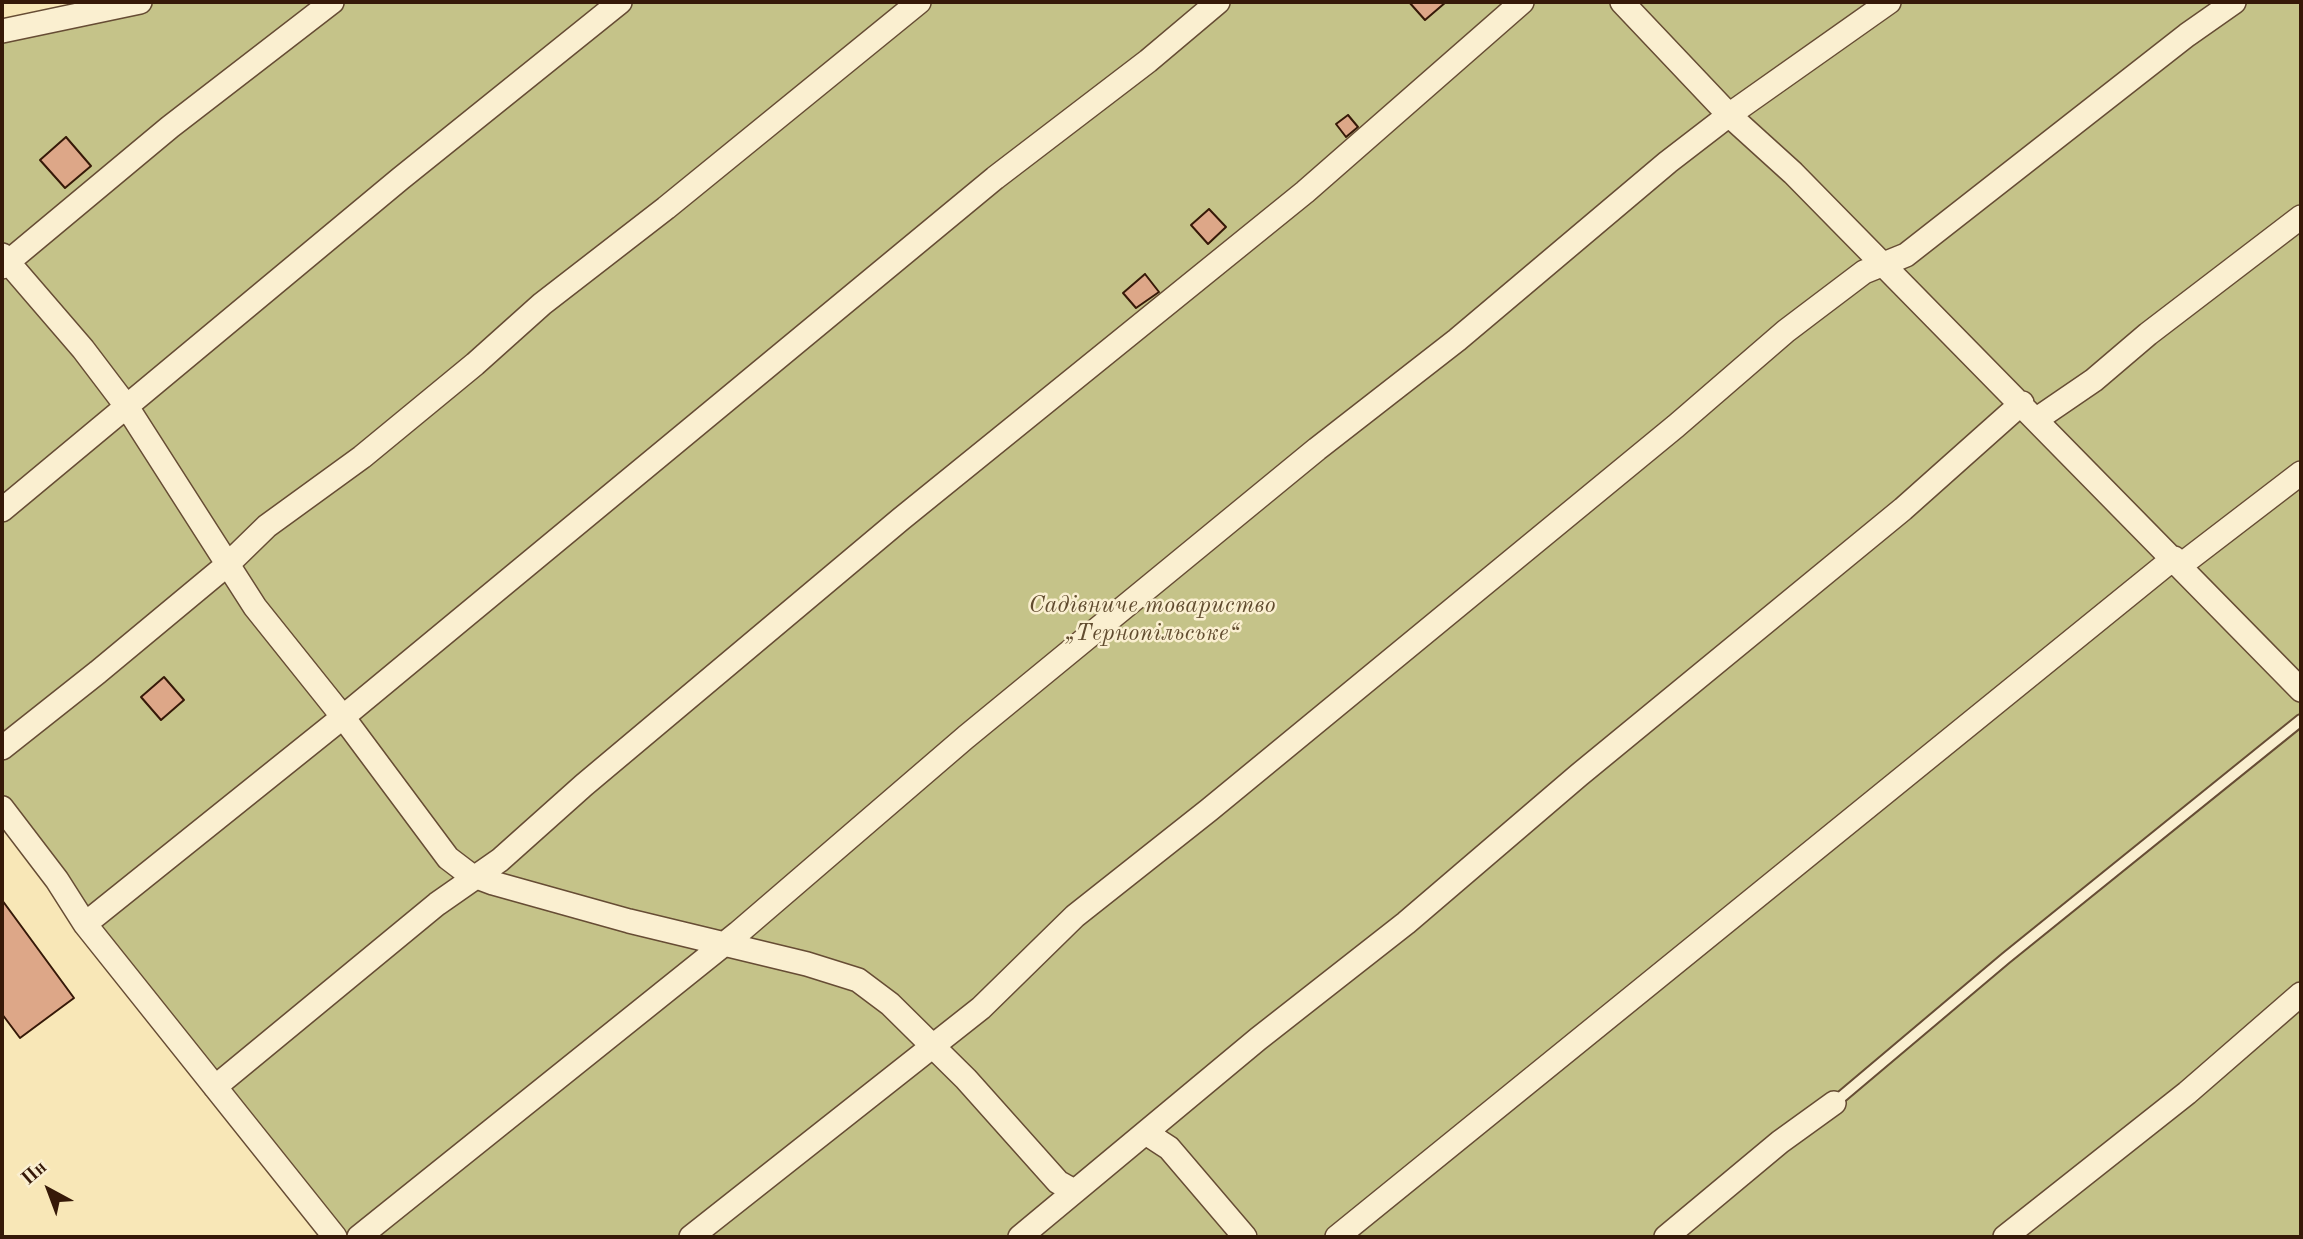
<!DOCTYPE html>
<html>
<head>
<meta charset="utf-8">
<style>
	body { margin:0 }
	#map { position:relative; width:2303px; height:1239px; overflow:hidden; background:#f8e7b7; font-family:"Old Standard TT",serif }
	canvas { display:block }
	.frame { position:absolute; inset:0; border:4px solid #361908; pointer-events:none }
	.north { position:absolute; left:14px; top:1155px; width:70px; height:70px; -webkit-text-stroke:5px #faefd0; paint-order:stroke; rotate:319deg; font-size:19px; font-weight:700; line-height:28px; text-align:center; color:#361908 }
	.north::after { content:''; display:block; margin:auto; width:24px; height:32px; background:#361908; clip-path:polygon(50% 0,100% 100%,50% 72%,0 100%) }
</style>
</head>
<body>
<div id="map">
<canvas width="2303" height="1239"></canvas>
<div class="frame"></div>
<div class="north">Пн</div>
</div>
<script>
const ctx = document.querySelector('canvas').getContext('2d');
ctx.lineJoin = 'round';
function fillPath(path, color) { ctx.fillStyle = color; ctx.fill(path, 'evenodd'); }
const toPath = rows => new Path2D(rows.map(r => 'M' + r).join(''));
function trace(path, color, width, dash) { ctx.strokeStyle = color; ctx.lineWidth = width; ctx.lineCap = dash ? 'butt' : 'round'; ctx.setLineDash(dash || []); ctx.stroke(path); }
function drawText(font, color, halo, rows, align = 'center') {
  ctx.font = font + ' "Old Standard TT",serif'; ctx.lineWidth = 5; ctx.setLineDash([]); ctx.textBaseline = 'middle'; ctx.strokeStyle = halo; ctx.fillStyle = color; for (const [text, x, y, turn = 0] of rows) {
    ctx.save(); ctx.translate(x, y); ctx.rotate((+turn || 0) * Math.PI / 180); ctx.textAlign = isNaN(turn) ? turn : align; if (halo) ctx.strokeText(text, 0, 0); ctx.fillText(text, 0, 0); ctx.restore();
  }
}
fillPath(toPath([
	[140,2,2301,2,2301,1237,335,1237,2,808,2,31]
]), '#c5c389');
const building = toPath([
	[1409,2,1446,2,1425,20,1409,2],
	[1348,115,1358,127,1346,137,1336,124,1348,115],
	[66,137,91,166,65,188,40,160,66,137],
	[1209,209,1226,227,1208,244,1191,225,1209,209],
	[1145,274,1159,292,1136,308,1123,293,1145,274],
	[164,677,184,700,161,720,141,697,164,677],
	[2,900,74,998,20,1038,2,1014,2,900]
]);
fillPath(building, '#dda788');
trace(building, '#361908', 2);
const service = toPath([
	[1834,1103,2006,958,2301,720]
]);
const minor = toPath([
	[1622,2,1729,115,1793,173,2301,690],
	[2,31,140,2],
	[2,255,83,349,127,407,255,607,343,717,448,858,469,874,493,883,629,921,807,964,858,980,890,1004,966,1079,1058,1182,1074,1191],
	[2,267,170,127,332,2],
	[2037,419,2094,380,2148,334,2301,217],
	[2,510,400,179,620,2],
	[2181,565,2301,473],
	[2,748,98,672,228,564,267,526,362,457,475,364,542,304,666,208,919,2],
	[2,808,57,880,85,924,335,1237],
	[85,924,343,717,995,178,1148,61,1218,2],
	[215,1087,437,904,500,860,584,785,901,519,1305,192,1522,2],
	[1146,1133,1169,1148,1245,1237],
	[359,1237,738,933,966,737,1317,449,1457,340,1668,162,1729,115,1889,2],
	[691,1237,981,1008,1075,916,1209,810,1676,426,1786,331,1864,272,1906,255,2187,35,2234,2],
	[1020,1237,1258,1039,1406,923,1579,775,1903,509,2022,403],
	[1337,1237,2174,558],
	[1666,1237,1780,1142,1834,1103],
	[2005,1237,2187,1093,2301,994]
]);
trace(service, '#664c34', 14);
trace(minor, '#664c34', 26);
trace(service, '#faefd0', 10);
trace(minor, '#faefd0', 23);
drawText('italic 24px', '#614c2f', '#faefd0', [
	["Садівниче товариство",1152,606],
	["„Тернопільське“",1152,634]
]);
</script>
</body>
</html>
